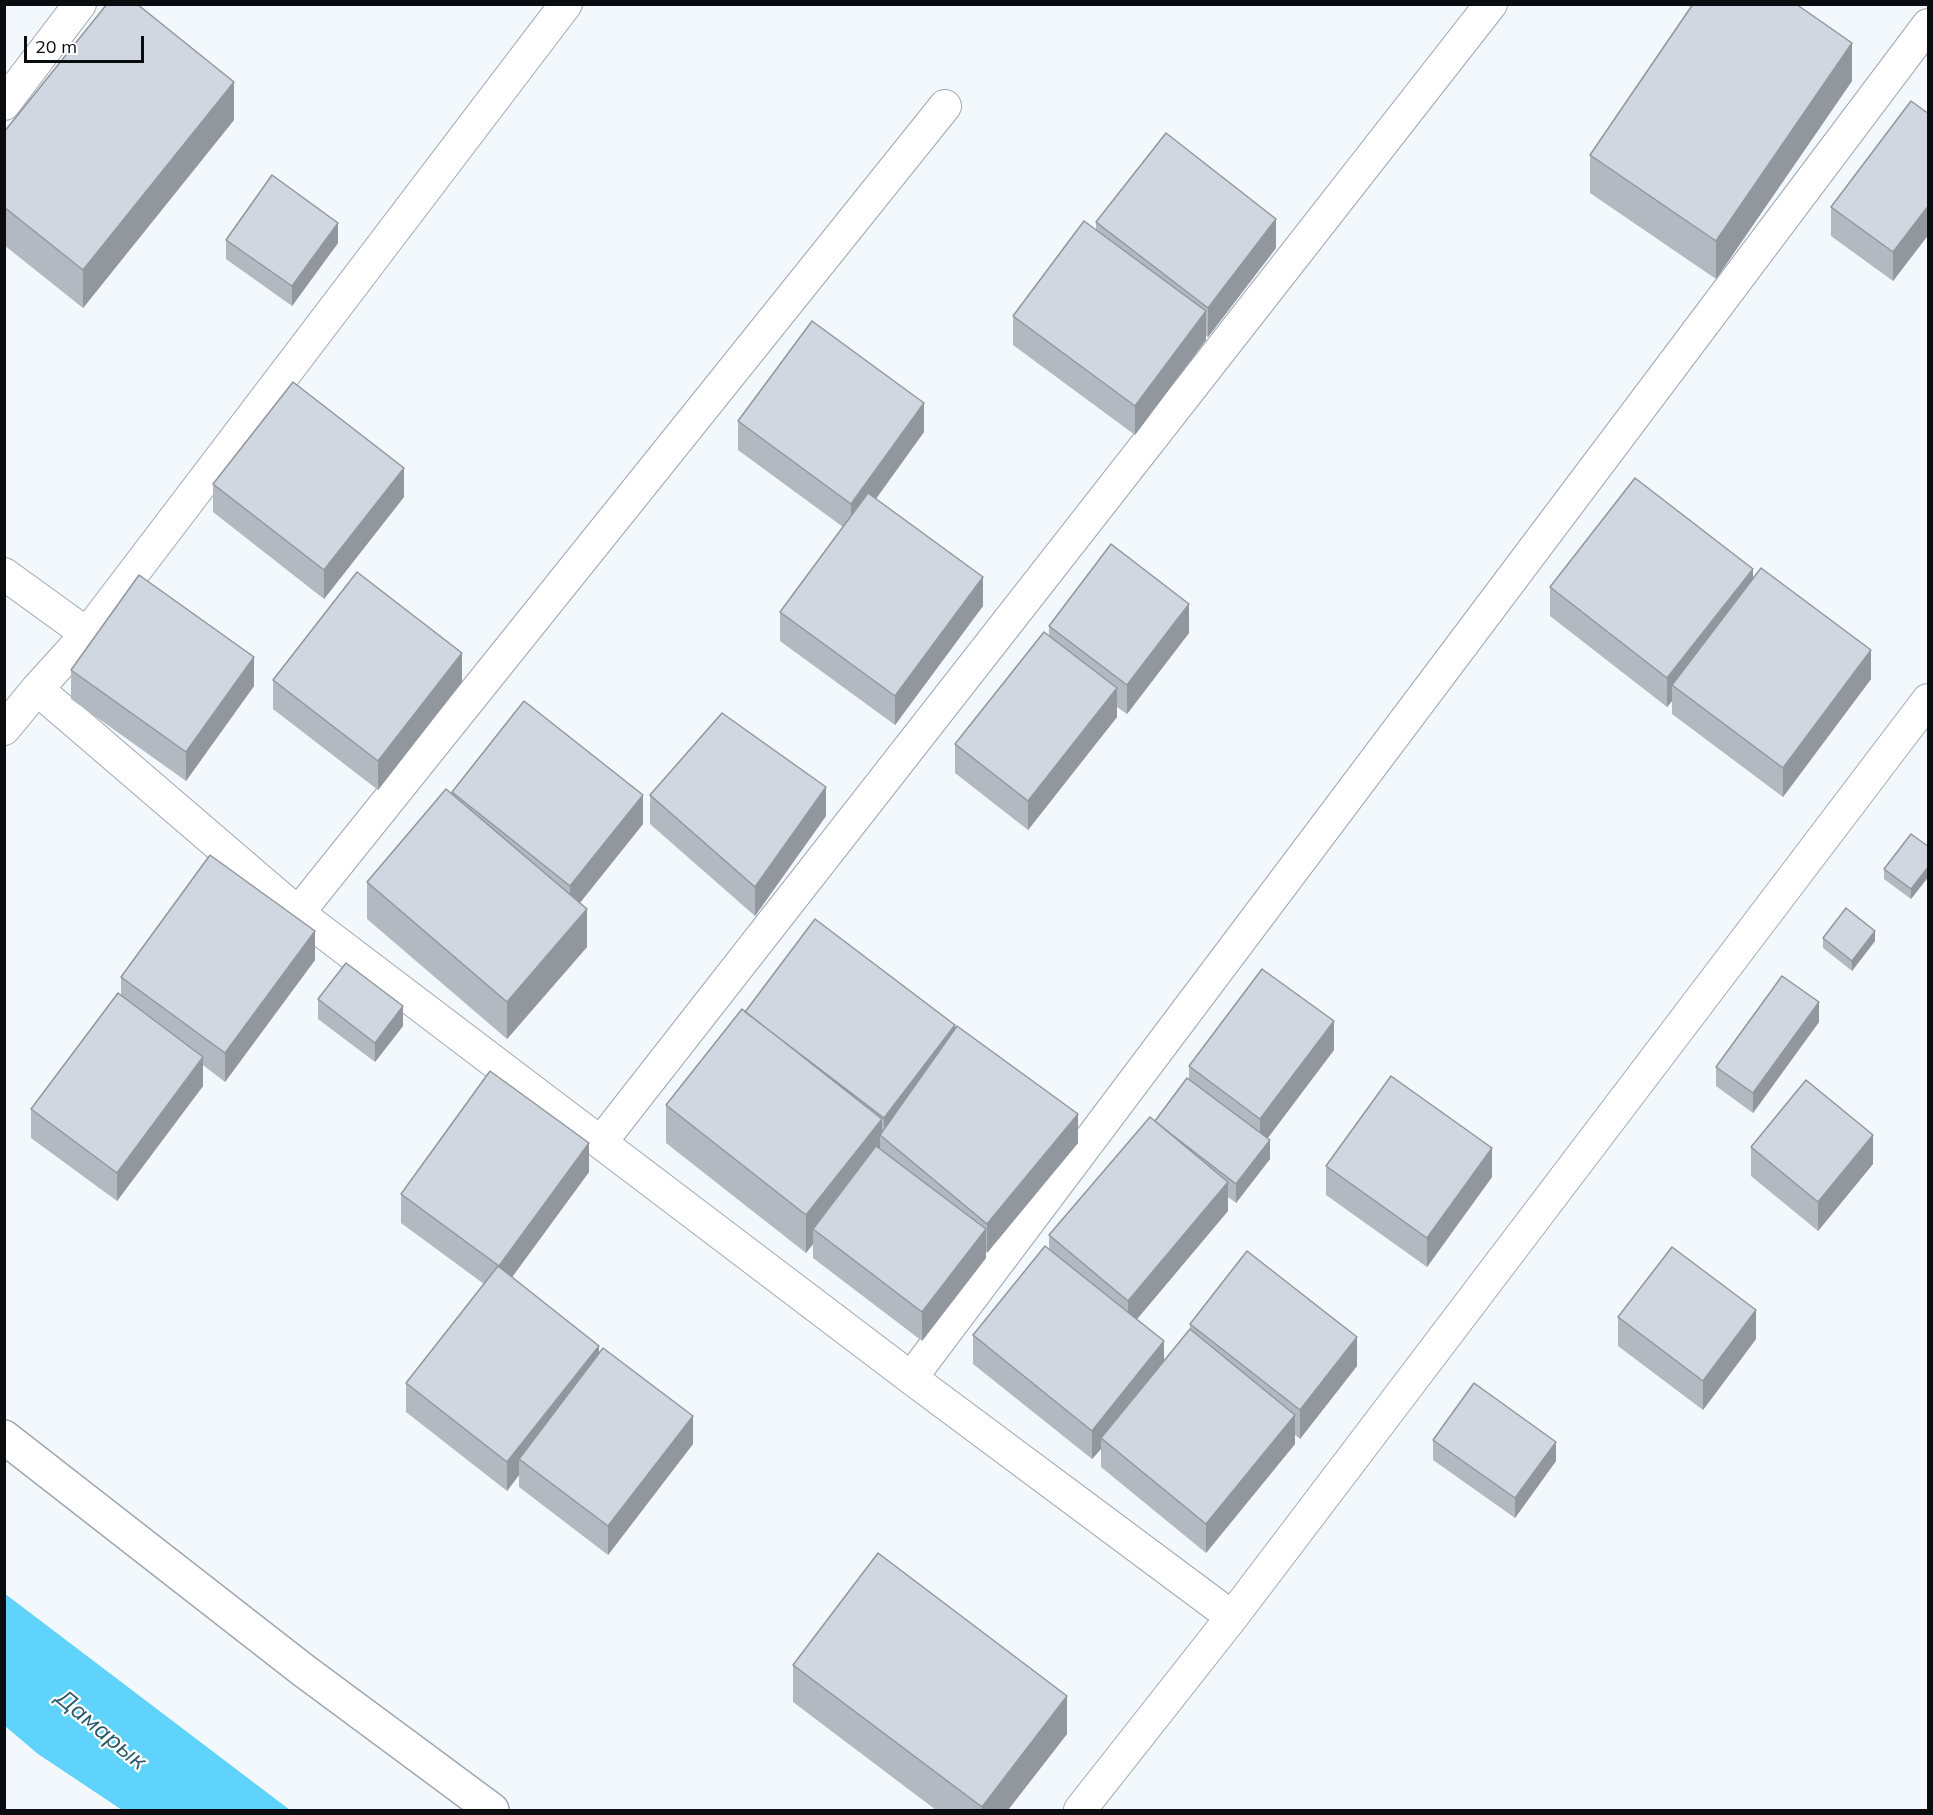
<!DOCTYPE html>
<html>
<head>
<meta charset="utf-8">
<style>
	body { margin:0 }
	#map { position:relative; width:1933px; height:1815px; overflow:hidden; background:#f3f8fd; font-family:Mulish,sans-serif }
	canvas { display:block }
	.frame { position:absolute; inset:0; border:6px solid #0a0c0f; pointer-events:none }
	.scale { position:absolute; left:24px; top:36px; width:120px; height:27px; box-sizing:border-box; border:3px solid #0a0c0f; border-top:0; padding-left:8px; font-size:18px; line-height:21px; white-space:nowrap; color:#0a0c0f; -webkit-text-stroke:4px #fff; paint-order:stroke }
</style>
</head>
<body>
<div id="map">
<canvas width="1933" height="1815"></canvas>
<div class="frame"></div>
<div class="scale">20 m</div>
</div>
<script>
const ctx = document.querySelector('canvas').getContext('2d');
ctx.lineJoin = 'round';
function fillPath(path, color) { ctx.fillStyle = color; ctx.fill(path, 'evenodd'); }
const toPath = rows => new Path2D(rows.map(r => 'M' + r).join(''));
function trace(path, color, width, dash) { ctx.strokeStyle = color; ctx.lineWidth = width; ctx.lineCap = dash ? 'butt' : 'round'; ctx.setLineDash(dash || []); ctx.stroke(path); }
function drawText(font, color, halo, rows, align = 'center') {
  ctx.font = font + ' Mulish,sans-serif'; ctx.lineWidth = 4.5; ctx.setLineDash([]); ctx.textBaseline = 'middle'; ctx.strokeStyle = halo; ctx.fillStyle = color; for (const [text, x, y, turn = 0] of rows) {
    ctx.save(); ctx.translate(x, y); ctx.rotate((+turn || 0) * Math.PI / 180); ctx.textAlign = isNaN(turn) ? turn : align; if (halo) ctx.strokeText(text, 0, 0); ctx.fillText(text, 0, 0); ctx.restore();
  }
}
fillPath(toPath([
	[4,1593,257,1785,290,1810,122,1810,38,1754,5,1726]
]), '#5fd3fc');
const minor = toPath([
	[4,104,80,4],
	[4,574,87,634],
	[37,689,298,913,911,1378,1232,1617],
	[4,729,37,689,87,634,566,4],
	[298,913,945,106],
	[601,1142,1491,4],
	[911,1378,1928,25],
	[1080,1810,1232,1617,1928,700]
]);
const secondary = toPath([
	[4,1437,303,1670,492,1810]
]);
trace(minor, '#a0a7b0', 34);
trace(secondary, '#a0a7b0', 36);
trace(minor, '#fff', 32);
trace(secondary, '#fff', 33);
fillPath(toPath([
	[1852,81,1716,279,1590,193,1590,155],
	[1929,114,1929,234,1893,281,1831,236,1831,207],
	[234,120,83,308,4,245,4,132],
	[1096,222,1276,248,1208,337,1206,336,1206,340,1135,435,1013,345,1013,316,1096,230],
	[226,240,338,243,292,306,226,259],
	[738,421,924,432,876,499,983,606,895,725,780,641,780,612,843,527,738,450],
	[213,484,404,497,324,599,213,512],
	[1753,578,1871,679,1783,797,1672,714,1672,701,1667,707,1550,616,1550,587],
	[1049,626,1189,633,1127,714,1117,707,1117,717,1028,830,955,773,955,744,1049,635],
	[71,670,254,686,186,781,71,699],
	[273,680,462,682,378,790,273,709],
	[452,792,643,824,580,903,587,947,507,1039,367,919,367,882,452,794],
	[650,795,826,816,755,916,650,824],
	[1929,847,1929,876,1911,899,1884,879,1884,869],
	[1823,938,1875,941,1852,971,1823,948],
	[315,960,225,1082,203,1065,203,1086,117,1201,31,1138,31,1109,121,995,121,977],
	[318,999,403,1026,375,1062,318,1019],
	[745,1012,955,1029,1078,1143,987,1253,986,1251,986,1258,922,1341,813,1258,813,1244,806,1253,666,1143,666,1105],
	[1819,1022,1753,1113,1716,1086,1716,1067],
	[1334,1050,1268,1138,1270,1159,1236,1203,1228,1197,1228,1211,1136,1319,1164,1361,1190,1329,1190,1324,1357,1366,1300,1439,1295,1435,1295,1444,1206,1553,1101,1467,1101,1449,1092,1459,973,1364,973,1335,1049,1250,1049,1235,1155,1121,1189,1079,1189,1066],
	[1751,1147,1873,1164,1818,1231,1751,1176],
	[1326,1166,1492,1177,1427,1267,1326,1195],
	[589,1172,512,1277,599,1354,693,1444,608,1555,519,1487,519,1475,507,1491,406,1412,406,1383,484,1284,401,1223,401,1194],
	[1618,1317,1756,1339,1703,1410,1618,1346],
	[1433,1440,1556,1461,1515,1518,1433,1460],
	[793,1665,1067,1734,1008,1810,936,1810,793,1702]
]), '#b3b9c1');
fillPath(toPath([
	[1852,43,1852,81,1716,279,1716,241],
	[234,82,234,120,83,308,83,270],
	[1929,205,1929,234,1893,281,1893,252],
	[1276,219,1276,248,1208,337,1208,308],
	[338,223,338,243,292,306,292,286],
	[1206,311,1206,340,1135,435,1135,406],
	[924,403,924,432,851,533,851,504],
	[404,468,404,497,324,599,324,570],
	[1753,569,1753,598,1672,685,1672,701,1667,707,1667,678],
	[983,577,983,606,895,725,895,696],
	[1189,604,1189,633,1127,714,1127,685],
	[1871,650,1871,679,1783,797,1783,768],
	[462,653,462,682,378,790,378,761],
	[254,657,254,686,186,781,186,752],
	[1117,688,1117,717,1028,830,1028,801],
	[826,787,826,816,755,916,755,887],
	[643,795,643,824,570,915,570,886],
	[1929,866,1929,876,1911,899,1911,889],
	[587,909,587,947,507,1039,507,1002],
	[315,931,315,960,225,1082,225,1053],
	[1875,931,1875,941,1852,971,1852,961],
	[1819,1002,1819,1022,1753,1113,1753,1093],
	[403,1006,403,1026,375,1062,375,1043],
	[1334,1021,1334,1050,1260,1148,1260,1119],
	[955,1025,955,1054,884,1139,884,1118],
	[203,1057,203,1086,117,1201,117,1173],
	[1078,1114,1078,1143,987,1253,987,1224],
	[882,1119,882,1137,880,1135,880,1159,813,1229,813,1244,806,1253,806,1215],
	[1873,1135,1873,1164,1818,1231,1818,1202],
	[1270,1140,1270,1159,1236,1203,1236,1184],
	[589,1143,589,1172,499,1295,499,1266],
	[1492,1148,1492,1177,1427,1267,1427,1238],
	[1228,1182,1228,1211,1128,1330,1128,1301],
	[986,1229,986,1258,922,1341,922,1312],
	[1756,1310,1756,1339,1703,1410,1703,1381],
	[1357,1337,1357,1366,1300,1439,1300,1410],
	[1164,1341,1164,1370,1101,1438,1101,1449,1092,1459,1092,1431],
	[599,1346,599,1375,519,1459,519,1475,507,1491,507,1462],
	[1295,1415,1295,1444,1206,1553,1206,1524],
	[693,1416,693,1444,608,1555,608,1526],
	[1556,1442,1556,1461,1515,1518,1515,1498],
	[1067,1696,1067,1734,1008,1810,982,1810,982,1807]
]), '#92969d');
const building = toPath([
	[107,4,137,4,234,82,83,270,4,207,4,132,107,4],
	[1693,4,1796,4,1852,43,1716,241,1590,155,1693,4],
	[1911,101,1929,114,1929,205,1893,252,1831,207,1911,101],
	[1166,133,1276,219,1208,308,1096,222,1166,133],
	[272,175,338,223,292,286,226,240,272,175],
	[1084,221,1206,311,1135,406,1013,316,1084,221],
	[812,321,924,403,851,504,738,421,812,321],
	[293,382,404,468,324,570,213,484,293,382],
	[1635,478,1753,569,1667,678,1550,587,1635,478],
	[868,493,983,577,895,696,780,612,868,493],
	[1111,544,1189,604,1127,685,1049,626,1111,544],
	[1761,568,1871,650,1783,768,1672,685,1761,568],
	[357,572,462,653,378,761,273,680,357,572],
	[139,575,254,657,186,752,71,670,139,575],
	[1044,632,1117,688,1028,801,955,744,1044,632],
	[524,701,643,795,570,886,452,792,524,701],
	[722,713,826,787,755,887,650,795,722,713],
	[446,789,587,909,507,1002,367,882,446,789],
	[1911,834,1929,847,1929,866,1911,889,1884,869,1911,834],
	[210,855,315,931,225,1053,121,977,210,855],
	[1846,908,1875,931,1852,961,1823,938,1846,908],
	[815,919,955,1025,884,1118,745,1012,815,919],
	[346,963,403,1006,375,1043,318,999,346,963],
	[1262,969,1334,1021,1260,1119,1189,1066,1262,969],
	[1782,976,1819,1002,1753,1093,1716,1067,1782,976],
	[118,993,203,1057,117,1173,31,1109,118,993],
	[742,1009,882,1119,806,1215,666,1105,742,1009],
	[957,1026,1078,1114,987,1224,880,1135,957,1026],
	[490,1071,589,1143,499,1266,401,1194,490,1071],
	[1391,1076,1492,1148,1427,1238,1326,1166,1391,1076],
	[1187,1078,1270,1140,1236,1184,1171,1134,1155,1121,1187,1078],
	[1806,1080,1873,1135,1818,1202,1751,1147,1806,1080],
	[1150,1117,1228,1182,1128,1301,1049,1235,1150,1117],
	[876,1146,986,1229,922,1312,813,1229,876,1146],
	[1045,1246,1164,1341,1092,1431,973,1335,1045,1246],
	[1672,1247,1756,1310,1703,1381,1618,1317,1672,1247],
	[1247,1251,1357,1337,1300,1410,1190,1324,1247,1251],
	[498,1266,599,1346,507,1462,406,1383,498,1266],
	[1190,1329,1295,1415,1206,1524,1101,1438,1190,1329],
	[603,1348,693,1416,608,1526,519,1459,603,1348],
	[1474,1383,1556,1442,1515,1498,1433,1440,1474,1383],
	[878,1553,1067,1696,982,1807,793,1665,878,1553]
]);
fillPath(building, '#d0d7e0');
trace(building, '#92969d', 1.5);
drawText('italic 24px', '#29596a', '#fff', [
	["Дамарык",101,1730,40]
]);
</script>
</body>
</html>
